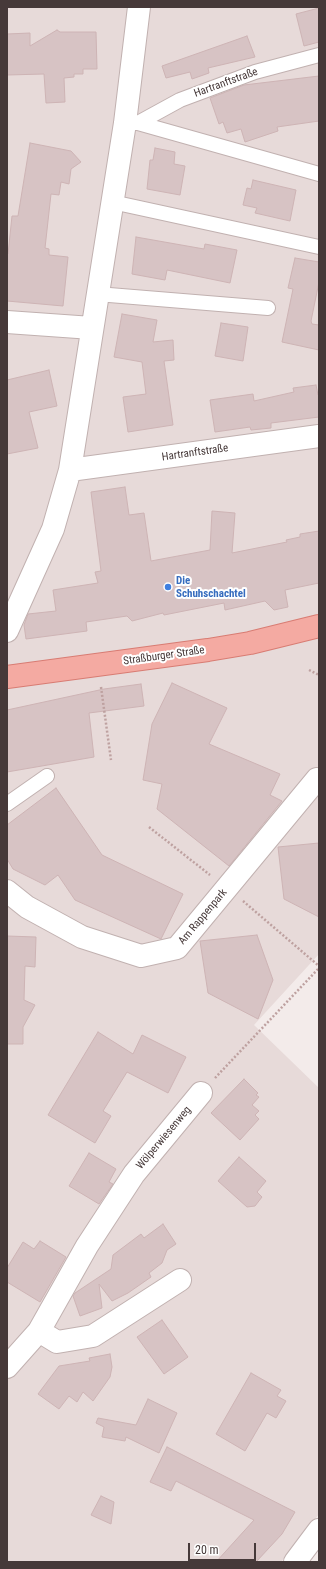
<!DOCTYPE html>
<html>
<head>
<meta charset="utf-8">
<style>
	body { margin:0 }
	#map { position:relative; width:326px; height:1569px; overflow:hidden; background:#f3ebea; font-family:"Roboto Condensed",sans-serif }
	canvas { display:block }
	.frame { position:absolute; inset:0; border:8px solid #463939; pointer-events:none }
	.scale { position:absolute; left:188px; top:1543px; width:68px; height:18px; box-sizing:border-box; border:2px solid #463939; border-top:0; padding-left:5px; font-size:12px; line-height:14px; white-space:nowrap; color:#463939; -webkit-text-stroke:3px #fff; paint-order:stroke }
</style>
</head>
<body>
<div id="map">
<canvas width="326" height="1569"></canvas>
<div class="frame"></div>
<div class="scale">20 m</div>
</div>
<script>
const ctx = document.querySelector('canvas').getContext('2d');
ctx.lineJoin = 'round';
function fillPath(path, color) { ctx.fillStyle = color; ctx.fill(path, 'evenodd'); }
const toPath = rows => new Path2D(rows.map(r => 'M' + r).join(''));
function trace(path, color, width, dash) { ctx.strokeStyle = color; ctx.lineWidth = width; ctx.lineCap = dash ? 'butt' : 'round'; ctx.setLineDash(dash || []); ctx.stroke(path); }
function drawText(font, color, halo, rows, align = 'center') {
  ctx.font = font + ' "Roboto Condensed",sans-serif'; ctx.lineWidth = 4; ctx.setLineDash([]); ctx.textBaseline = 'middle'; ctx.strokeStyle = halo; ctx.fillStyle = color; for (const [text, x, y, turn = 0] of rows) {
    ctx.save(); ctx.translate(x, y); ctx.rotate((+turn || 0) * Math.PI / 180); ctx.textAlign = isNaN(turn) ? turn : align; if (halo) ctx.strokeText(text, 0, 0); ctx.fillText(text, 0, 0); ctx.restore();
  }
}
fillPath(toPath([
	[7,7,319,7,319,954,254,1025,319,1088,319,1514,281,1562,7,1562]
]), '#e7dad9');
const building = toPath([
	[319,8,319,42,304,46,296,14,319,8],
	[57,30,60,32,96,32,97,69,83,69,83,74,74,74,74,77,64,78,65,102,46,103,44,74,7,75,7,34,30,33,30,46,57,30],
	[247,36,255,57,208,68,209,73,192,79,190,72,166,78,162,66,247,36],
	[319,76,319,121,277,127,278,131,245,142,241,129,227,133,223,122,219,124,210,98,244,85,319,76],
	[30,143,71,151,81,162,71,169,69,184,61,182,59,195,51,194,45,248,49,249,49,255,68,257,63,306,7,301,7,254,8,254,12,216,18,216,30,143],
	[155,148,175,152,174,164,185,166,180,195,147,189,150,160,153,160,155,148],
	[253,180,296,190,290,221,255,213,257,208,243,205,247,188,251,189,253,180],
	[136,237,204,249,205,244,237,250,230,283,167,270,165,280,132,274,136,237],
	[295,258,319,262,319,282,311,321,312,324,319,325,319,350,282,342,293,289,288,288,295,258],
	[122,314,157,320,153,342,173,340,174,360,164,361,173,425,128,432,123,397,146,394,142,362,114,357,122,314],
	[221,323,248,327,243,361,215,356,221,323],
	[49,370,57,406,29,412,38,448,7,454,7,380,49,370],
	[316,385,318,395,319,394,319,417,271,423,271,428,251,430,250,427,215,432,210,400,253,394,254,401,294,392,293,388,316,385],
	[125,487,129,515,144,513,151,561,210,550,212,511,235,513,232,553,287,542,286,540,300,537,300,534,319,531,319,583,285,590,288,607,274,610,265,601,225,610,224,603,164,615,163,613,132,621,127,616,86,622,87,631,26,639,24,625,28,614,56,611,53,590,98,583,95,572,101,571,91,492,125,487],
	[172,683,227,708,209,744,280,774,270,795,282,801,229,866,157,809,162,784,143,780,152,724,172,683],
	[141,684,144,706,89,713,94,757,7,772,7,710,104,689,141,684],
	[56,788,102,855,183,894,161,939,75,900,58,875,45,885,13,869,7,859,7,825,56,788],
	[319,843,319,917,284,899,278,847,319,843],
	[257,935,273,980,258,1019,208,993,200,941,257,935],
	[7,936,36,937,35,967,25,966,24,1000,35,1005,23,1027,23,1044,7,1044,7,936],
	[98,1032,133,1054,142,1035,186,1057,168,1093,127,1072,103,1111,111,1116,95,1143,48,1115,98,1032],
	[244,1079,258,1093,256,1095,259,1097,252,1105,259,1111,255,1115,259,1119,240,1140,211,1113,244,1079],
	[89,1153,116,1169,109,1182,113,1184,99,1204,69,1186,89,1153],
	[239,1157,266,1181,257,1192,262,1197,255,1206,247,1207,218,1181,239,1157],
	[163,1224,176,1244,167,1250,162,1263,149,1273,151,1277,128,1293,112,1301,99,1284,102,1308,80,1316,73,1296,75,1293,111,1269,113,1255,141,1234,144,1238,163,1224],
	[40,1241,66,1257,40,1302,7,1282,7,1268,23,1242,34,1249,40,1241],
	[162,1320,188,1357,164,1374,137,1337,162,1320],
	[110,1354,112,1367,110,1377,93,1401,83,1392,77,1402,69,1396,59,1409,38,1394,59,1366,90,1361,89,1358,110,1354],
	[251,1373,281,1390,277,1396,286,1401,276,1418,267,1413,245,1451,216,1434,251,1373],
	[148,1399,177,1413,159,1453,126,1437,125,1441,102,1437,104,1427,96,1423,98,1418,136,1425,148,1399],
	[167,1447,295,1512,282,1534,256,1562,216,1562,254,1520,176,1481,171,1491,150,1482,167,1447],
	[101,1496,114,1502,111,1524,91,1515,101,1496]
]);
fillPath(building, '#d7c3c4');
trace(building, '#ceb4b5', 1);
const lane = toPath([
	[125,123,138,123,319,174],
	[138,123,180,100,255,72,319,55],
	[112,202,319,247],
	[97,294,268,308],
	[7,804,47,776]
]);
const street = toPath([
	[7,322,92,328],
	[70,470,319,436],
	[7,631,53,529,70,470,125,123,139,7],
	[7,891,27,907,82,937,141,956,177,948,317,779],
	[39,1331,57,1342,93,1336,180,1280],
	[7,1367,39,1331,87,1246,134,1174,201,1093],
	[295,1562,319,1530]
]);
const primary = toPath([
	[7,677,208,650,250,643,319,626]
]);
trace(lane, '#c1b1b0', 16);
trace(street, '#c1b1b0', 24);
trace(primary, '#d87c73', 24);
trace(toPath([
	[309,670,319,675],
	[101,687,111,760],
	[149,827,210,875],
	[243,901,319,966],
	[215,1078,319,968]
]), '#bea1a0', 2.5, [2, 2]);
trace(lane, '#fff', 14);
trace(street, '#fff', 22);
trace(primary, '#f4aaa2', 22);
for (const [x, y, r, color] of [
	[168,587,4,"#3f7fe0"]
]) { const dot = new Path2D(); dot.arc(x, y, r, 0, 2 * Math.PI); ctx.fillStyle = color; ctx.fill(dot); trace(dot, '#fff', 1.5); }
drawText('11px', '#463939', '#fff', [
	["Hartranftstraße",226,83,-20],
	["Hartranftstraße",195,453,-8],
	["Straßburger Straße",164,656,-8],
	["Am Rappenpark",203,917,-50],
	["Wölperwiesenweg",164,1138,-50]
]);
drawText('bold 11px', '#366cbe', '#fff', [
	["Die",176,581],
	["Schuhschachtel",176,594]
], 'left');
</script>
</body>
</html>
